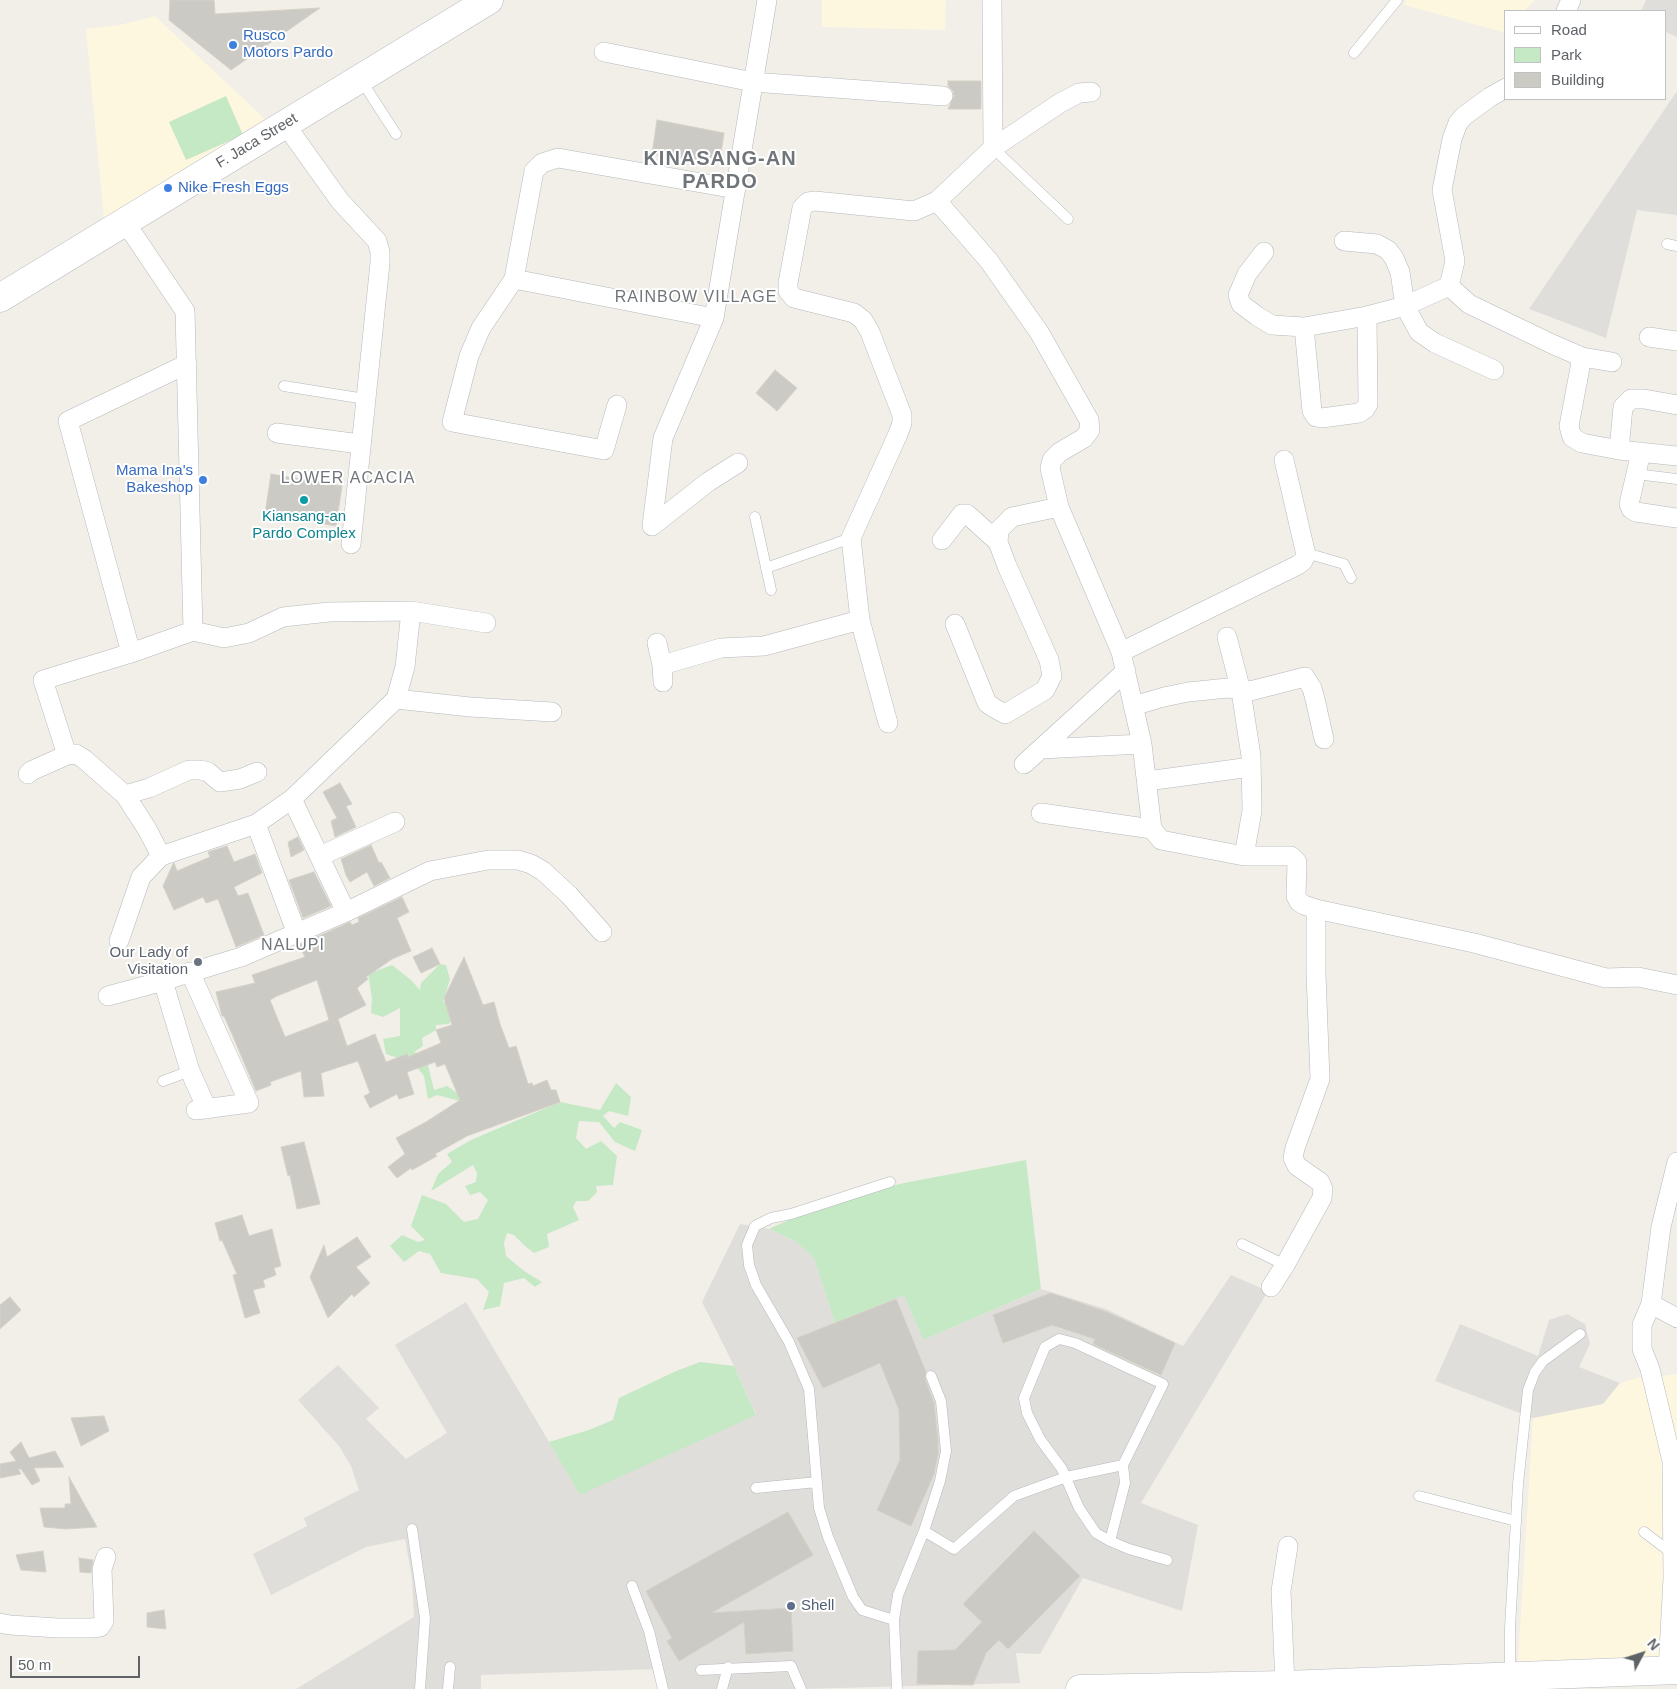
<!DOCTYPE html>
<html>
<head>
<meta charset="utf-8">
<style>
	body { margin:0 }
	#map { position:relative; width:1677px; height:1689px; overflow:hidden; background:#f1efe8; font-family:Helvetica,sans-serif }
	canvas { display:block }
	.legend { position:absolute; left:1504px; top:10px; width:162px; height:90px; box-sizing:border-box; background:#fff; border:1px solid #bfc1c3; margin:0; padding:6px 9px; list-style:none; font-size:15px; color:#5f6368 }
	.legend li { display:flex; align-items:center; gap:10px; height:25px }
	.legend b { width:25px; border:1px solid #bfc1c3 }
	.north { position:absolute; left:1617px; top:1629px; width:50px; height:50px; -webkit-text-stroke:4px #fff; paint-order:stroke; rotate:50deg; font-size:14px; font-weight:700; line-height:20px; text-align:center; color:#5f6368 }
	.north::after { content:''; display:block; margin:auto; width:18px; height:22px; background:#5f6368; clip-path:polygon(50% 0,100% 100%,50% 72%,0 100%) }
	.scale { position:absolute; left:10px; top:1656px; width:130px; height:22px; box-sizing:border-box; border:2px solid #5f6368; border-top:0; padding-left:6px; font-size:15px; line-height:18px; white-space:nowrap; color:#5f6368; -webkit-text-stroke:4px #fff; paint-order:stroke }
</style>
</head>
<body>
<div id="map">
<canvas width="1677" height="1689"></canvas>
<ul class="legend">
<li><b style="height:6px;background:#fff"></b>Road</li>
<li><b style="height:14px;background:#c5e8c5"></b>Park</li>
<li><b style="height:14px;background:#cccac5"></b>Building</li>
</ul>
<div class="north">N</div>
<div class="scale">50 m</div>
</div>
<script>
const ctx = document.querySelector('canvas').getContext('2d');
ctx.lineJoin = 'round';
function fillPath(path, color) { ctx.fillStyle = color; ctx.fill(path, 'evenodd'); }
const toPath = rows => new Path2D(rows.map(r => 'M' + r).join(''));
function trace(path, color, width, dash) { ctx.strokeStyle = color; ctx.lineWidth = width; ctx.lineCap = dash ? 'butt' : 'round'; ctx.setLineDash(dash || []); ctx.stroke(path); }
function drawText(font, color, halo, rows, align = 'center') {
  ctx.font = font + ' Helvetica,sans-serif'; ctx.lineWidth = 4; ctx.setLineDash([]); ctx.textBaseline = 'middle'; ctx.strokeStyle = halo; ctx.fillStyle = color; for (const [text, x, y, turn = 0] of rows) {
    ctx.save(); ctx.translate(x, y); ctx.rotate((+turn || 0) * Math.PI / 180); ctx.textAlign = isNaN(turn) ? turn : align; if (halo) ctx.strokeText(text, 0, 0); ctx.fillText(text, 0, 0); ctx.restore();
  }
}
fillPath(toPath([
	[822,0,946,0,945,30,822,27],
	[1406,0,1535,0,1524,11,1506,11,1506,29,1503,32,1404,5],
	[155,16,265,119,104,219,86,29,120,25],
	[1677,1374,1677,1457,1662,1376],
	[1641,1377,1667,1461,1662,1658,1518,1662,1533,1418,1602,1404,1620,1383]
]), '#fef7e0');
fillPath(toPath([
	[1646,0,1677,0,1677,37,1666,32,1666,11,1641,11],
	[1677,91,1677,215,1637,210,1606,338,1529,309],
	[740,1224,769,1229,795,1241,814,1258,835,1323,904,1295,923,1340,1041,1289,1106,1309,1183,1346,1231,1275,1268,1291,1141,1503,1198,1525,1182,1611,1083,1578,1040,1654,1016,1653,1020,1683,802,1689,659,1689,657,1669,481,1675,481,1689,296,1689,414,1617,412,1578,405,1539,366,1547,271,1595,253,1554,307,1526,304,1518,359,1490,351,1466,339,1446,298,1400,338,1365,379,1408,366,1419,406,1459,447,1433,395,1345,466,1302,580,1494,756,1414,734,1366,702,1302],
	[1567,1314,1585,1324,1590,1344,1579,1367,1620,1383,1603,1404,1533,1418,1435,1381,1460,1324,1538,1356,1549,1320]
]), '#e0deda');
fillPath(toPath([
	[226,96,243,135,186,160,169,122],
	[440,964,446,965,450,979,443,1002,455,1002,457,1011,449,1024,436,1025,436,1030,422,1038,423,1046,414,1052,426,1057,434,1090,447,1086,460,1095,460,1101,437,1095,428,1099,424,1076,413,1063,386,1054,383,1039,400,1036,400,1008,383,1017,371,1013,372,998,368,974,392,965,411,980,420,990,421,983],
	[616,1083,631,1097,628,1116,609,1111,603,1116,614,1128,620,1122,642,1130,635,1151,615,1142,599,1122,579,1121,576,1138,586,1149,601,1141,617,1156,613,1185,596,1186,597,1192,588,1201,576,1201,573,1207,579,1220,547,1234,549,1247,534,1253,525,1246,514,1235,507,1233,504,1243,506,1256,524,1271,542,1282,535,1287,524,1278,504,1283,500,1306,483,1310,489,1292,477,1279,441,1273,430,1254,419,1251,404,1262,390,1246,402,1235,418,1242,425,1240,411,1226,422,1195,446,1204,464,1222,478,1219,488,1200,480,1192,470,1195,465,1186,476,1182,477,1173,473,1165,431,1191,438,1174,452,1162,447,1154,471,1140,560,1102,600,1110],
	[1026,1160,1041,1289,923,1340,904,1295,835,1323,814,1258,795,1241,769,1229,793,1218,868,1192,904,1183],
	[700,1362,734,1366,756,1415,580,1495,549,1442,589,1430,613,1420,619,1398,674,1372]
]), '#c5e8c5');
const building = toPath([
	[170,0,214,0,215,14,320,8,231,70,169,20,170,0],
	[948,81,981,81,981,109,948,109,954,96,953,91,948,86,948,81],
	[657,120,724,133,720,160,702,156,701,162,652,154,657,120],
	[775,370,797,388,777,411,756,393,775,370],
	[271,474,342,486,336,526,265,514,271,474],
	[340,783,352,804,346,806,356,827,335,837,331,821,337,818,323,792,340,783],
	[298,837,304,850,291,857,288,842,298,837],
	[371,845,379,863,381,862,390,878,374,886,367,872,350,882,346,875,341,859,371,845],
	[227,846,234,862,255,854,262,873,234,887,238,896,248,893,264,935,236,947,218,899,206,903,203,897,174,910,163,886,173,864,174,863,177,871,210,857,208,852,227,846],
	[314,872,331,906,303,918,289,880,314,872],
	[402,897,409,912,397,918,411,951,392,959,366,977,368,979,357,988,366,1005,338,1019,347,1046,375,1034,386,1062,407,1054,408,1057,441,1043,436,1030,452,1025,444,998,464,957,483,1005,494,1002,500,1024,509,1048,516,1046,528,1084,532,1083,533,1086,547,1080,551,1090,556,1090,560,1102,467,1136,435,1154,437,1156,412,1170,411,1168,397,1178,388,1167,405,1154,396,1138,426,1122,460,1100,445,1064,437,1067,435,1062,407,1072,414,1094,399,1099,397,1094,370,1108,364,1096,370,1093,358,1061,321,1073,324,1096,304,1097,301,1071,270,1082,271,1085,256,1091,232,1034,224,1016,222,1016,216,992,255,983,252,975,305,957,299,945,350,922,352,925,359,922,358,918,402,897],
	[317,980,329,1020,285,1037,270,1000,277,996,317,980],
	[432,948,440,964,421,973,413,957,432,948],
	[304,1142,320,1204,297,1209,290,1175,288,1176,281,1147,304,1142],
	[242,1215,249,1236,272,1229,281,1266,274,1268,276,1275,263,1280,265,1287,253,1290,260,1313,245,1318,233,1275,237,1274,222,1240,220,1241,215,1223,242,1215],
	[357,1237,371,1257,356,1267,370,1283,354,1297,352,1294,328,1318,310,1277,324,1245,327,1257,357,1237],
	[1051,1293,1107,1312,1175,1343,1161,1375,1093,1344,1095,1339,1052,1325,1003,1343,993,1315,1051,1293],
	[10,1297,21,1310,0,1329,0,1305,10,1297],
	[896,1299,926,1372,925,1379,934,1403,938,1442,938,1454,934,1474,911,1526,877,1510,900,1460,899,1410,880,1363,823,1388,797,1338,896,1299],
	[104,1416,109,1431,81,1446,71,1418,104,1416],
	[21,1442,29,1458,55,1451,64,1467,34,1468,40,1481,32,1485,21,1469,18,1469,21,1474,0,1478,0,1464,16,1461,10,1452,21,1442],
	[69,1477,97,1527,66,1529,44,1527,40,1508,65,1508,65,1504,71,1504,69,1477],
	[788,1512,813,1555,711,1613,791,1608,793,1651,746,1654,744,1622,679,1661,667,1641,672,1638,646,1591,788,1512],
	[1034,1531,1080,1576,1008,1649,999,1640,986,1653,973,1685,917,1684,918,1651,955,1650,982,1622,963,1604,1034,1531],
	[43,1551,46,1572,21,1570,16,1555,43,1551],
	[79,1558,93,1560,91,1573,80,1572,79,1558],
	[164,1610,166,1629,147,1627,147,1613,164,1610]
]);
fillPath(building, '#cccac5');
trace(building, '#d6d1c6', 1);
const lane = toPath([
	[1354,53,1397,0],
	[361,80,396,134],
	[993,148,1068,219],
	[1667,244,1677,246],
	[284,386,365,399],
	[1636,474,1677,479],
	[755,517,771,590],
	[1306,555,1313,555,1344,564,1351,578],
	[766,568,851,538],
	[163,1081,190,1071],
	[890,1182,791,1214,771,1218,755,1226,747,1245,749,1265,756,1285,789,1342,809,1389,819,1508,828,1537,853,1597,862,1610,894,1620],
	[1242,1244,1285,1265],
	[756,1488,817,1482],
	[1419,1496,1516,1521],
	[412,1529,425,1618,420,1689],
	[924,1531,954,1549,1014,1496,1066,1477,1123,1465],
	[1644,1532,1673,1554],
	[1110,1541,1125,1483,1123,1465,1163,1384,1075,1343,1059,1339,1045,1347,1024,1398,1027,1413,1040,1439,1062,1469,1079,1508,1096,1533,1110,1541,1129,1549,1167,1560],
	[632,1586,649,1631,663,1689],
	[701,1670,791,1666,801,1689],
	[1510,1676,1510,1628,1518,1484,1528,1390,1535,1372,1543,1361,1580,1334],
	[448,1689,450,1667],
	[722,1689,728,1667],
	[897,1689,894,1620,898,1595,924,1531,940,1481,946,1451,941,1401,931,1376]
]);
const street = toPath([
	[1566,11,1571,0],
	[604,52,753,82,943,96],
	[1506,88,1490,97,1464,116,1458,123,1452,139,1442,190,1455,261,1449,286,1469,304,1552,344,1582,357,1612,362],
	[285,124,340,201,377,241,380,252,380,263,351,544],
	[993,148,1060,103,1079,93,1091,92],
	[937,201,989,261,1039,332,1089,420,1090,430,1084,438,1060,452,1052,460,1050,468,1059,507,1121,652,1142,744,1152,829,1161,840,1244,856,1291,856,1297,862,1296,896,1299,902,1304,905,1316,909,1474,943,1606,978,1638,977,1677,985],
	[125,222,185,311,193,631],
	[1344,241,1377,244,1388,250,1394,258,1400,272,1405,306,1419,332,1435,343,1494,370],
	[1264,252,1247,274,1238,295,1241,304,1257,316,1272,325,1304,327,1367,316,1405,306,1449,286],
	[514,279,714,318],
	[1304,327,1312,411,1316,417,1322,418,1359,413,1365,409,1368,404,1367,316],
	[1649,337,1677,341],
	[1582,357,1569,426,1572,437,1582,443,1619,450,1677,456],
	[617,405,604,450,452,422,469,356,481,328,514,279,534,171,542,163,558,158,736,189],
	[277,433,360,444],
	[1619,450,1623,407,1631,399,1644,399,1677,405],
	[1641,452,1629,504,1631,509,1636,512,1677,518],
	[652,526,663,438,714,318,767,0],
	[652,526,708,482,738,463],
	[942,540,962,514,967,514,998,542],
	[955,624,987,703,994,708,1005,714,1045,690,1052,676,1049,660,1007,566,998,542,999,530,1012,517,1059,507],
	[1227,637,1241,691,1251,756,1252,811,1244,856],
	[657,643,662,665,663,682],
	[1121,652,1298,565,1303,561,1306,555,1284,460],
	[131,653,68,421,187,364],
	[662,665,721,648,764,646,860,620],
	[396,699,470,707,552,712],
	[1133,706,1164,697,1188,692,1228,688,1250,691,1305,677,1312,688,1315,699,1324,739],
	[888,723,860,620,851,538,898,434,902,423,902,415,870,332,863,320,854,313,794,298,788,291,788,283,802,208,808,202,815,201,914,211,937,201,993,148,992,0],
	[1041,749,1142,744],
	[67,755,43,680,131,653,193,631,224,638,249,633,283,617,329,612,411,611,486,623],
	[1024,764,1126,671],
	[28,774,31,771,67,755,76,754,84,759,125,795,147,829,161,856],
	[1147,781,1251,767],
	[125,795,149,788,189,770,201,770,208,772,220,782,240,779,257,772],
	[292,799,346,912],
	[1041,813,1152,829],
	[256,824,297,934],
	[320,856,395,822],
	[119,941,141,877,161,856,256,824,292,799,396,699,405,667,411,611],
	[190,972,249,1103,196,1110],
	[163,981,190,1071,207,1109],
	[108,996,163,981,241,957,346,912,430,871,488,860,518,860,531,864,543,871,569,895,602,932],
	[1271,1287,1285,1265,1322,1198,1323,1189,1320,1182,1297,1166,1293,1158,1295,1148,1320,1079,1316,973,1316,909],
	[1651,1304,1677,1318],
	[0,1623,10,1625,58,1628,92,1628,100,1627,104,1621,102,1569,106,1557],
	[1668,1670,1673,1578,1672,1461,1650,1369,1642,1349,1642,1325,1651,1304,1661,1227,1677,1162],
	[1285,1685,1281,1591,1288,1546]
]);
const secondary = toPath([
	[0,298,489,0],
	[1080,1689,1285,1685,1677,1670]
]);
trace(lane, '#b5b8bc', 11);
trace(street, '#b5b8bc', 20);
trace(secondary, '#b6babf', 29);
trace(lane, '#fff', 10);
trace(street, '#fff', 19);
trace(secondary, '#fff', 28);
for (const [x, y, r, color] of [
	[233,45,5,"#3f7fe0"],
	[168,188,5,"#3f7fe0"],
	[203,480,5,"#3f7fe0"],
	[304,500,5,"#0f9aa8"],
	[198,962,5,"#6b7280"],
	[791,1606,5,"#5c6f8a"]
]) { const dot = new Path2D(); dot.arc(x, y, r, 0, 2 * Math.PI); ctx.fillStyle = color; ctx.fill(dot); trace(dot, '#fff', 2); }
drawText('15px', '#366cbe', '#fff', [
	["Rusco",243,36],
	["Motors Pardo",243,53],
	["Nike Fresh Eggs",178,188],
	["Mama Ina's",193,471,"right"],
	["Bakeshop",193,488,"right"]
], 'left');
drawText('15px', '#5f6368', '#fff', [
	["F. Jaca Street",257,141,-31]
]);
drawText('15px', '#0d838f', '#fff', [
	["Kiansang-an",304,517],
	["Pardo Complex",304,534]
]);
drawText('15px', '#5b616d', '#fff', [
	["Our Lady of",188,953],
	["Visitation",188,970]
], 'right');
drawText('15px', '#4e5e75', '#fff', [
	["Shell",801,1606]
], 'left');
ctx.letterSpacing = '1px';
drawText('16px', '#70757a', '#fff', [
	["RAINBOW VILLAGE",696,298],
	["LOWER ACACIA",348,479],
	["NALUPI",293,946]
]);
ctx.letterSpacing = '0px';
ctx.letterSpacing = '1px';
drawText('bold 20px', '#70757a', '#fff', [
	["KINASANG-AN",720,159],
	["PARDO",720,182]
]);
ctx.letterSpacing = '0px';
</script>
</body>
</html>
